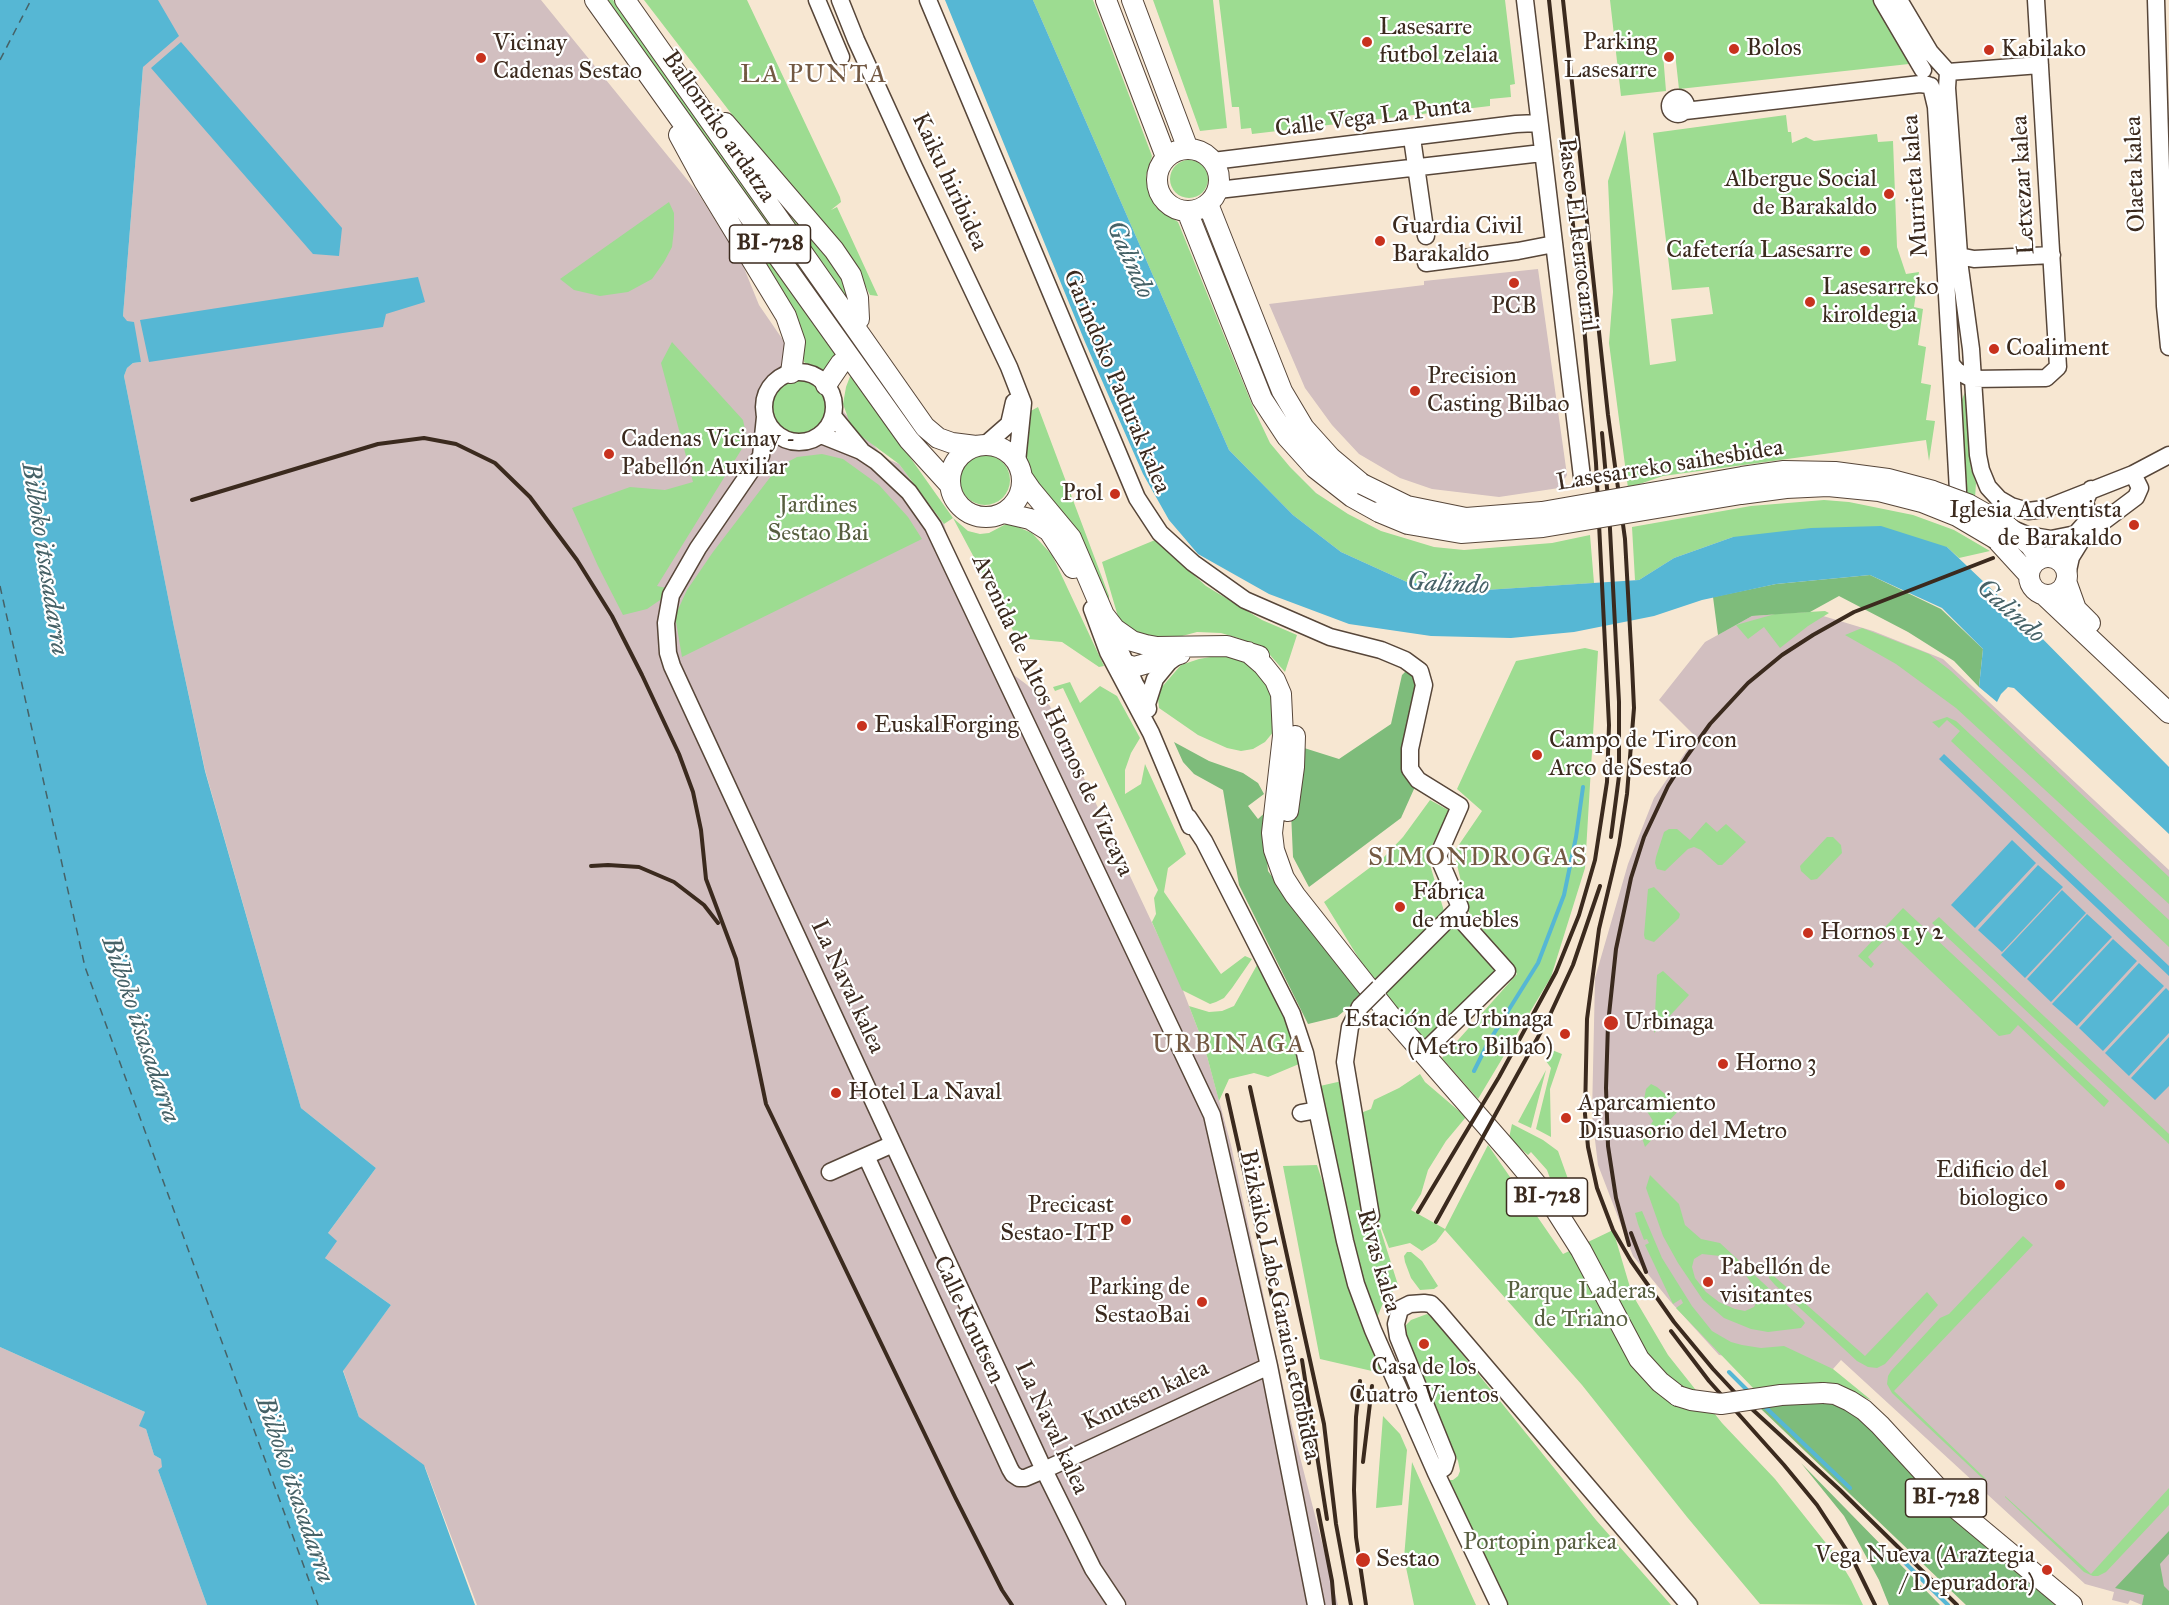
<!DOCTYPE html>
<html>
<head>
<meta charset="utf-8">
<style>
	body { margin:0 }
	canvas { display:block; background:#f7e7d2 }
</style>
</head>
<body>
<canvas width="2169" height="1605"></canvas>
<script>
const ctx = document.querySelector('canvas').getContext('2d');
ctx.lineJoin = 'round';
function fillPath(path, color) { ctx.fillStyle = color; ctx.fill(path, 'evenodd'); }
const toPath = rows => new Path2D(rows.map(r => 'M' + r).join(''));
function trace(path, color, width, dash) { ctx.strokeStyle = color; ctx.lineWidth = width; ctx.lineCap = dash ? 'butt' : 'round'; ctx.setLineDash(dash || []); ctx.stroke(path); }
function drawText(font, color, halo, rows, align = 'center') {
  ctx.font = font + ' "IM FELL Great Primer",serif'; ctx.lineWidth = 4.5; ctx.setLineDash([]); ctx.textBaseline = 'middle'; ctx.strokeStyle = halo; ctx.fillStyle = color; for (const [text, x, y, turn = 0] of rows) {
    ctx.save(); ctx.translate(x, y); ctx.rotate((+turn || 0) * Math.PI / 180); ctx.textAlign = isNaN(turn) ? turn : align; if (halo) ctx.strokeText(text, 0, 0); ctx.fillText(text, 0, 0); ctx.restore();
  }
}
fillPath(toPath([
	[157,0,541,0,698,193,742,263,759,305,794,356,885,458,899,464,944,524,959,577,1007,670,1026,684,1050,706,1179,980,1204,1045,1231,1145,1290,1418,1338,1605,477,1605,425,1467,360,1420,343,1370,391,1305,325,1258,328,1233,376,1168,301,1108,205,770,174,627,124,376,127,368,133,363,141,362,123,316,143,67],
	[1538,269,1567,475,1559,488,1499,497,1432,489,1400,478,1359,454,1332,425,1305,388,1269,304,1424,285,1424,281],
	[1810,612,1873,631,1943,659,2169,870,2169,1605,2142,1605,2130,1600,2128,1604,2112,1600,2114,1592,2085,1584,1841,1360,1833,1369,1719,1355,1670,1301,1633,1256,1598,1165,1592,1115,1595,978,1628,864,1654,798,1696,737,1659,700,1705,642,1752,616],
	[0,1347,145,1412,146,1429,154,1455,161,1459,163,1467,158,1470,207,1605,0,1605]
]), '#d2bfc0');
fillPath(toPath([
	[604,0,613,0,845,329,844,336],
	[644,0,747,0,840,197,841,202,831,210,837,207,878,296,870,295,852,259,770,164],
	[1033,0,1093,0,1152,156,1146,176,1148,192,1156,207,1178,222,1253,407,1270,443,1290,467,1316,493,1348,514,1381,531,1434,547,1464,550,1552,543,1590,535,1594,583,1470,591,1407,582,1341,552,1293,515,1229,450],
	[1153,0,1213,0,1227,128,1200,131],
	[1219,0,1505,0,1515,84,1510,85,1511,97,1490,99,1490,106,1252,134,1251,128,1241,129,1239,107,1232,107],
	[1610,0,1873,0,1909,64,1679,89,1675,53,1663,54,1666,91,1621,96],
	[1786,115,1788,132,1791,132,1792,143,1806,137,1814,141,1877,134,1878,142,1893,141,1897,247,1906,274,1919,272,1914,307,1923,309,1918,345,1926,347,1921,383,1931,385,1926,420,1935,421,1929,461,1926,440,1663,476,1628,488,1609,343,1613,292,1608,181,1625,130,1650,365,1676,361,1671,319,1713,314,1709,287,1672,290,1653,133],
	[723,129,832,260,849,288,852,310],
	'1170 179a19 19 0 1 1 38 0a19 19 0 1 1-38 0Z',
	[707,173,839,357,823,375,804,362,803,338,796,314],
	[669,202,674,213,674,229,672,247,664,262,652,279,628,292,600,296,574,290,560,279],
	[672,342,743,420,746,434,743,447,657,586,666,588,663,598,647,609,623,615,598,566,572,508,630,487,665,490,693,482,661,363],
	[851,374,953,518,968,531,980,534,989,533,1006,524,1013,525,1032,533,1052,555,1104,666,1099,667,1062,642,1017,638,953,518,944,524,899,464,861,436,851,426,843,404,846,387],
	'767 408a30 30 0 1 1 60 0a30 30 0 1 1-60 0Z',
	[1965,392,1971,469,1976,483,1975,498,1965,491,1961,402],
	[1038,407,1109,596,1109,614,1099,598,1064,515,1042,491,1026,462,1023,442,1027,413],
	[822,454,843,459,879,485,908,517,922,539,682,657,675,616,687,590,713,552,778,467,797,457],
	'960 480a25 25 0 1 1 50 0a25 25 0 1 1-50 0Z',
	[1824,500,1849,502,1913,515,1954,530,1990,551,1959,558,1947,547,1733,537,1674,558,1639,580,1635,580,1632,527,1751,506],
	[1155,540,1206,586,1262,620,1297,635,1285,672,1270,655,1255,645,1238,638,1221,633,1197,632,1171,639,1153,637,1134,631,1119,620,1102,562],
	[1825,611,1829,613,1808,626,1780,648,1764,627,1748,639,1736,625,1775,614],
	[1862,628,1929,654,1951,671,2169,877,2169,904,1956,708,1896,664,1845,635],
	[1585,648,1598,651,1585,868,1551,977,1478,1099,1442,1058,1517,974,1468,911,1454,852,1482,811,1457,789,1516,661],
	[1222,655,1245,660,1263,675,1272,692,1274,731,1265,742,1253,749,1241,751,1227,748,1198,735,1159,708,1158,698,1161,688,1181,665,1199,659],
	[1070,682,1080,703,1100,686,1117,696,1140,738,1131,753,1125,770,1125,794,1141,784,1145,764,1186,854,1168,868,1164,892,1221,974,1245,956,1252,959,1232,988,1224,998,1216,1002,1210,1004,1182,990,1152,922,1156,914,1154,898,1158,890,1063,688,1055,691,1053,687],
	[1947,717,1956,721,2169,920,2169,947,1951,741,1960,731,1947,720,1939,728,1932,722],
	[1430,800,1450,811,1427,855,1444,911,1374,983,1324,902,1384,857,1403,837],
	[1706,822,1717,832,1726,824,1746,842,1722,865,1718,865,1701,850,1694,847,1688,849,1665,871,1657,869,1655,863,1656,857,1664,832,1669,829,1677,829,1690,840],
	[1827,837,1833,837,1841,845,1842,853,1817,879,1811,880,1801,871,1800,866],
	[1654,887,1680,914,1679,918,1654,942,1645,939,1644,935,1648,889],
	[1903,908,2109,1101,2104,1107,2018,1025,2010,1034,1999,1036,1891,933,1868,957,1874,964,1871,968,1858,956],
	[1939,917,2169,1134,2169,1144,1932,923],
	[1456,924,1497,970,1424,1040,1385,993],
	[1257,965,1289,1027,1299,1064,1268,1077,1254,1073,1229,1079,1219,1101,1204,1045,1189,1006,1209,1012,1222,1011,1234,1006],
	[1663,971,1689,995,1654,1033,1657,975],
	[1552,1050,1562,1054,1550,1089,1551,1137,1536,1129,1551,1068,1546,1061],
	[1546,1070,1531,1128,1518,1122],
	[1420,1074,1425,1082,1466,1117,1446,1141,1428,1170,1421,1194,1411,1210,1445,1229,1488,1145,1563,1254,1613,1230,1632,1294,1668,1355,1722,1423,1775,1479,1837,1557,1851,1580,1863,1605,1760,1604,1687,1517,1582,1385,1445,1230,1436,1242,1422,1251,1410,1243,1389,1248,1378,1219,1369,1170,1365,1131,1358,1114,1371,1109,1374,1100,1399,1088],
	[1342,1081,1369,1231,1380,1228,1398,1285,1383,1303,1377,1318,1361,1280,1320,1086],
	[1651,1084,1657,1087,1681,1108,1645,1147,1642,1138,1653,1121,1643,1105,1646,1089],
	[1512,1124,1543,1140,1558,1151,1573,1193,1572,1198,1566,1199,1551,1181,1547,1170,1531,1152,1528,1155,1509,1138],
	[1317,1165,1385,1374,1320,1359,1283,1166],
	[1650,1175,1679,1204,1685,1225,1701,1239,1720,1243,1803,1320,1805,1323,1801,1328,1768,1332,1751,1329,1724,1318,1703,1300,1678,1263,1663,1236,1646,1188],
	[1702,1254,1720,1256,1743,1271,1756,1290,1758,1299,1754,1307,1745,1311,1735,1309,1719,1302,1706,1292,1695,1278,1692,1267,1694,1259],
	[1642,1211,1662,1258,1692,1306,1712,1331,1731,1342,1742,1345,1761,1348,1784,1346,1833,1369,1871,1400,1830,1384,1807,1384,1755,1390,1676,1308,1683,1303,1681,1299,1673,1304,1645,1245,1649,1243,1647,1239,1644,1240,1638,1224,1635,1213],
	[2023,1236,2033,1245,1894,1391,1987,1480,1981,1477,1892,1393,1887,1384,1888,1376,1891,1371,1940,1318,1949,1314],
	[1407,1252,1411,1252,1422,1261,1438,1286,1434,1289,1420,1290,1411,1278,1405,1262,1404,1256],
	[1768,1271,1865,1356,1927,1292,1938,1305,1885,1364,1877,1368,1868,1367,1857,1361,1775,1285,1769,1278],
	[1427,1314,1433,1318,1596,1520,1671,1605,1502,1605,1447,1480,1453,1480,1458,1476,1460,1471,1458,1461,1407,1340,1406,1325,1411,1320],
	[1383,1416,1400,1434,1407,1450,1402,1505,1376,1508],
	[1412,1462,1470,1592,1476,1605,1414,1605,1404,1558],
	[2169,1488,2169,1505,2106,1572,2098,1576,2093,1576,2084,1572,2005,1497,2005,1496,2091,1574]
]), '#9ddc91');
fillPath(toPath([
	[1870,575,1941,609,1983,649,1979,687,1954,661,1908,632,1839,596,1810,612,1752,616,1718,635,1713,597,1776,584],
	[1408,669,1418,682,1418,780,1401,818,1309,887,1293,857,1291,812,1301,747,1339,759,1391,724,1402,675],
	[1174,742,1209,761,1243,773,1258,783,1264,794,1248,806,1258,819,1269,809,1264,826,1268,871,1303,920,1364,994,1337,1017,1308,1024,1239,885,1223,790,1194,774,1183,762],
	[1805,1402,1844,1404,2059,1605,1966,1605,1760,1408],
	[1801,1463,1940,1605,1889,1605,1879,1580,1844,1516],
	[2169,1531,2169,1554,2160,1564,2164,1586,2169,1591,2169,1605,2142,1605,2144,1595,2115,1588]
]), '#7ebc7b');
fillPath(toPath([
	[0,0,158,0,179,36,143,67,123,316,127,321,134,322,141,362,133,363,127,368,124,376,174,627,205,771,301,1108,376,1168,328,1233,337,1241,325,1258,391,1305,343,1371,359,1417,424,1465,475,1605,207,1605,158,1470,162,1467,161,1459,154,1455,146,1429,139,1426,145,1412,0,1347],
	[945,0,1033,0,1229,450,1293,515,1341,552,1407,582,1470,591,1639,580,1674,558,1733,537,1811,528,1881,526,1947,547,2026,622,2169,767,2169,834,2014,688,2008,687,2001,694,1997,702,1979,687,1983,649,1942,608,1870,575,1776,584,1702,600,1654,616,1574,632,1511,638,1431,636,1349,624,1269,594,1198,554,1169,520,1143,474,1085,342],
	[181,42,342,228,339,256,313,254,151,68],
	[418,277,425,302,386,314,383,327,149,362,140,320],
	[1944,754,2169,966,2169,976,1939,759],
	[2012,840,2036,863,1975,928,1951,905],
	[2038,865,2063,887,2002,952,1978,930],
	[2062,890,2086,913,2025,978,2001,955],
	[2087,914,2112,937,2051,1002,2027,979],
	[2113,939,2137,961,2077,1026,2052,1004],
	[2139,963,2164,986,2103,1051,2079,1028],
	[2166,988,2169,991,2169,1033,2129,1076,2105,1053],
	[2169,1037,2169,1086,2155,1100,2131,1078]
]), '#56b7d4');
trace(toPath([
	[1474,1071,1488,1043,1538,963,1564,895,1576,837,1583,787],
	[1729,1372,1750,1393],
	[1762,1404,1850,1488],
	[1897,1555,1948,1605]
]), '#56b7d4', 4);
trace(toPath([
	[0,60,31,0],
	[0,586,85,967,318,1605]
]), '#466267', 1.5, [8, 6]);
const minor = toPath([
	[817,0,841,57],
	[840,0,856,40,914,167,1009,367,1023,403,1017,462],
	[928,0,1137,498,1160,533,1193,563,1245,600,1330,637,1381,650,1405,660,1420,671,1424,685,1410,749,1410,769,1418,780,1460,806,1438,856,1460,907,1379,988],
	[1525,0,1582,477],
	[1882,0,1923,70],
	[1899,0,1930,52,1948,72,1947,88,1960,268,1971,349,1978,455,1981,470,1988,487,1999,499,2011,506,2028,511,2044,509,2133,474,2169,455],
	[2156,0,2165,306,2169,347],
	[1948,72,2040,65],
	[1931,86,1936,107,1951,364,1957,371,1972,379,2046,378,2058,367,2036,0],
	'1670 106a8 8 0 1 1 16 0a8 8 0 1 1-16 0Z',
	[1685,111,1920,84,1928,85],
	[1412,138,1426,236],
	[1213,161,1516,124,1538,123],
	[1218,190,1542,153],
	[1959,256,1974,259,2052,255],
	[1426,263,1518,251,1554,244],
	[1951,364,1958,491],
	'764 407a35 35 0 1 1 70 0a35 35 0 1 1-70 0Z',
	[833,416,861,450],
	[765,417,761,456,698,548,671,595,666,623,668,653,672,666,1044,1470,1093,1569,1117,1605],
	[821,435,861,451,876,461,909,492,933,526,1212,1115,1269,1366,1316,1605],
	[985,445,1009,424,1014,402],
	[2013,529,2027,535,2051,539,2076,534],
	[2054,558,2089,519,2085,501,2091,489],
	[2067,575,2071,557,2084,536,2136,497,2140,488,2133,474],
	[1092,609,1108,652,1151,733,1190,826],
	[1108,624,1135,684,1147,704],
	[1148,709,1147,704,1155,679,1169,662,1177,656],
	[1188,817,1204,841,1292,1014,1305,1053,1345,1241,1356,1284,1373,1330,1436,1473,1499,1605],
	[1360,1007,1350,1027,1345,1062,1371,1216],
	[1423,1053,1507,971,1455,913],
	[1301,1113,1317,1110],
	[866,1156,1010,1469,1013,1474,1019,1478,1025,1478,1044,1470,1269,1366],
	[830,1172,893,1144],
	[1436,1473,1444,1468,1447,1458,1398,1337,1396,1324,1400,1309,1410,1304,1424,1303,1431,1304,1437,1310,1689,1605]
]);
const major = toPath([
	[595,0,909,440,950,485],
	[625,0,925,427,938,438,952,443,976,446],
	[1106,0,1166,157],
	[1132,0,1188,149],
	[725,123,834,250,851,275,858,298,859,319],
	[679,135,704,181,786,316,795,342,791,373],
	'1157 180a31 31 0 1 1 62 0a31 31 0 1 1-62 0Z',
	[1208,204,1282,391,1304,428,1331,458,1362,484],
	[1187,211,1262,399,1287,437,1315,468,1352,497,1379,512],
	[826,385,841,363],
	'950 481a36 36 0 1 1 72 0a36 36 0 1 1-72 0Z',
	[1022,477,1031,490,1071,538,1104,615,1115,629,1132,641,1146,645,1157,647,1227,646,1259,656],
	[1004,513,1030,519,1049,531,1073,568],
	[2007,526,2030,545,2040,559],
	[1996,539,2029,575],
	'2029 576a19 19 0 1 1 38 0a19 19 0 1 1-38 0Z',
	[2066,581,2076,609,2090,623],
	[2044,595,2169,713],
	[1248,652,1263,665,1275,680,1281,694,1283,736,1272,833,1274,850,1284,878,1295,895,1389,1014,1512,1155,1548,1198,1581,1250,1639,1359,1660,1382,1678,1396],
	[1116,657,1121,663,1134,667,1180,654],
	[1288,811,1294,767,1295,736],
	[1823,1393,1835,1394,1850,1401,1864,1410,1880,1425,1958,1510,2072,1605]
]);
trace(minor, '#574639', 19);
trace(major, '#574639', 22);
trace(minor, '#fff', 16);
trace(major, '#fff', 20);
trace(toPath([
	[1563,0,1608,415,1625,539,1632,665,1634,708,1627,794,1619,845,1599,929,1587,1019,1585,1114,1588,1147,1597,1188,1613,1230,1631,1261,1674,1322,1713,1369,1741,1399,1840,1490,1957,1605],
	[1602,433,1609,510,1619,702,1619,776,1611,837],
	[192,500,378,444,424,438,456,444,495,463,530,497,577,560,612,616,642,675,679,754,693,792,701,830,706,879,736,959,766,1104,955,1497,1002,1590,1012,1605],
	[591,866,608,865,639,867,674,882,704,905,718,923],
	[1250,1087,1324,1424,1336,1524,1351,1605],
	[1227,1095,1309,1463],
	[1418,1212,1499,1077,1556,972,1579,915,1595,860,1607,782,1609,725,1596,463,1585,337,1549,0],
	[1436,1222,1548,1019,1573,965,1600,886],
	[1631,1233,1646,1272],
	[1629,1245,1616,1198,1608,1146,1606,1088,1608,1024,1616,949,1631,878,1644,837,1668,786,1687,756,1710,724,1748,683,1782,655,1813,635,1854,612,1993,558],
	[1671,1331,1709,1381,1784,1465,1817,1505,1853,1560,1875,1605],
	[1302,1360,1327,1519],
	[1360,1381,1356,1417,1354,1490,1356,1537,1366,1605],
	[1363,1462,1372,1386],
	[1318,1510,1332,1581,1334,1605]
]), '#3b2a1e', 4);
const minorBridge = toPath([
	[1360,1007,1379,988]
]);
const majorBridge = toPath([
	[1362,484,1407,506,1466,518,1542,512,1742,477,1784,471,1835,472,1888,479,1933,491,1968,504,2007,526],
	[1379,512,1408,524,1461,533,1543,527,1741,494,1786,488,1828,486,1879,491,1922,502,1957,516,1996,539],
	[1678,1396,1691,1400,1721,1404,1781,1395,1823,1393]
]);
trace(minorBridge, '#574639', 19, []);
trace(majorBridge, '#574639', 22, []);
trace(minorBridge, '#fff', 16);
trace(majorBridge, '#fff', 20);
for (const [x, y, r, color] of [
	[1367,42,6,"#c8321e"],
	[1734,49,6,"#c8321e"],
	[1989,50,6,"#c8321e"],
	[1669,57,6,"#c8321e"],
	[481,58,6,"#c8321e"],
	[1889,194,6,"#c8321e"],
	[1380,241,6,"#c8321e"],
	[1865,251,6,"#c8321e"],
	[1514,283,6,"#c8321e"],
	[1810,302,6,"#c8321e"],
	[1994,349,6,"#c8321e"],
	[1415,391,6,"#c8321e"],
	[609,454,6,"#c8321e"],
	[1115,494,6,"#c8321e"],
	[2134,525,6,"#c8321e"],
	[862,726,6,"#c8321e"],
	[1537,755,6,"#c8321e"],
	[1400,907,6,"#c8321e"],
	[1808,933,6,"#c8321e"],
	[1611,1023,8,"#c8321e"],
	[1565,1034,6,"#c8321e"],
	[1723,1064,6,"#c8321e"],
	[836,1093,6,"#c8321e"],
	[1566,1118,6,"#c8321e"],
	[2060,1185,6,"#c8321e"],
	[1126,1220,6,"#c8321e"],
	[1708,1282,6,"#c8321e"],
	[1202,1302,6,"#c8321e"],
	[1424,1344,6,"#c8321e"],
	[1363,1560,8,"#c8321e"],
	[2047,1570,6,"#c8321e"]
]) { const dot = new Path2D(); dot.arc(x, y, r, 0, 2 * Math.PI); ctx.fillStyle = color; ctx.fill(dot); trace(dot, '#fff', 2); }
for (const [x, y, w] of [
	[770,244,81],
	[1547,1197,81],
	[1946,1498,81]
]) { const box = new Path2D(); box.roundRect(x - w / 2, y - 19, w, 38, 4.5); ctx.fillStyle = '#fff'; ctx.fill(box); trace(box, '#3b2a1e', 1.5); }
drawText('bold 22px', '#3b2a1e', null, [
	["BI-728",770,244],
	["BI-728",1547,1197],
	["BI-728",1946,1498]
]);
drawText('24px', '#3b2a1e', '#fff', [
	["Lasesarre",1379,28],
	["futbol zelaia",1379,56],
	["Parking",1657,43,"right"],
	["Lasesarre",1657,71,"right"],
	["Vicinay",493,44],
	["Cadenas Sestao",493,72],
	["Bolos",1746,49],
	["Kabilako",2001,50],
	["Albergue Social",1877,180,"right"],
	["de Barakaldo",1877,208,"right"],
	["Guardia Civil",1392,227],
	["Barakaldo",1392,255],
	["Cafetería Lasesarre",1853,251,"right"],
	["Lasesarreko",1822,288],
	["kiroldegia",1822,316],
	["PCB",1514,307,"center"],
	["Coaliment",2006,349],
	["Precision",1427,377],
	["Casting Bilbao",1427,405],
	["Cadenas Vicinay -",621,440],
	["Pabellón Auxiliar",621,468],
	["Prol",1103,494,"right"],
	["Iglesia Adventista",2122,511,"right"],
	["de Barakaldo",2122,539,"right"],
	["EuskalForging",874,726],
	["Campo de Tiro con",1549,741],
	["Arco de Sestao",1549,769],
	["Fábrica",1412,893],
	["de muebles",1412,921],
	["Hornos 1 y 2",1820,933],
	["Estación de Urbinaga",1553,1020,"right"],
	["(Metro Bilbao)",1553,1048,"right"],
	["Urbinaga",1624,1023],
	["Horno 3",1735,1064],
	["Hotel La Naval",848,1093],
	["Aparcamiento",1578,1104],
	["Disuasorio del Metro",1578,1132],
	["Edificio del",2048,1171,"right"],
	["biologico",2048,1199,"right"],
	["Precicast",1114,1206,"right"],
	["Sestao-ITP",1114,1234,"right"],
	["Pabellón de",1720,1268],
	["visitantes",1720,1296],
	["Parking de",1190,1288,"right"],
	["SestaoBai",1190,1316,"right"],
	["Casa de los",1424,1368,"center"],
	["Cuatro Vientos",1424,1396,"center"],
	["Vega Nueva (Araztegia",2035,1556,"right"],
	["/ Depuradora)",2035,1584,"right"],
	["Sestao",1376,1560]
], 'left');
drawText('24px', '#3b2a1e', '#fff', [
	["Calle Vega La Punta",1373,118,-7],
	["Ballontiko ardatza",718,127,55],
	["Olaeta kalea",2136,174,-92],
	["Kaiku hiribidea",949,182,65],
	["Letxezar kalea",2024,185,-93],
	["Murrieta kalea",1916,186,-94],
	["Paseo El Ferrocarril",1577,235,83],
	["Garindoko Padurak kalea",1116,382,67],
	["Lasesarreko saihesbidea",1670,466,-9],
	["Avenida de Altos Hornos de Vizcaya",1052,716,65],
	["La Naval kalea",847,987,65],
	["Rivas kalea",1378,1261,74],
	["Bizkaiko Labe Garaien etorbidea",1279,1305,78],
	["Calle Knutsen",968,1320,65],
	["Knutsen kalea",1146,1396,-25],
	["La Naval kalea",1051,1428,65]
]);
drawText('24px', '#585f40', '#fff', [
	["Jardines",818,506],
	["Sestao Bai",818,534],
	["Parque Laderas",1581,1292],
	["de Triano",1581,1320],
	["Portopin parkea",1540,1543]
]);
ctx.letterSpacing = '1.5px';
drawText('26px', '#735943', '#fff', [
	["LA PUNTA",814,76],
	["SIMONDROGAS",1478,859],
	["URBINAGA",1229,1046]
]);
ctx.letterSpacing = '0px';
drawText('italic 26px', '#466267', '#fff', [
	["Galindo",1129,260,66],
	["Bilboko itsasadarra",44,559,81],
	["Galindo",1448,585,3],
	["Galindo",2010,612,42],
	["Bilboko itsasadarra",140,1030,71],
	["Bilboko itsasadarra",294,1490,71]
]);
</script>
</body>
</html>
